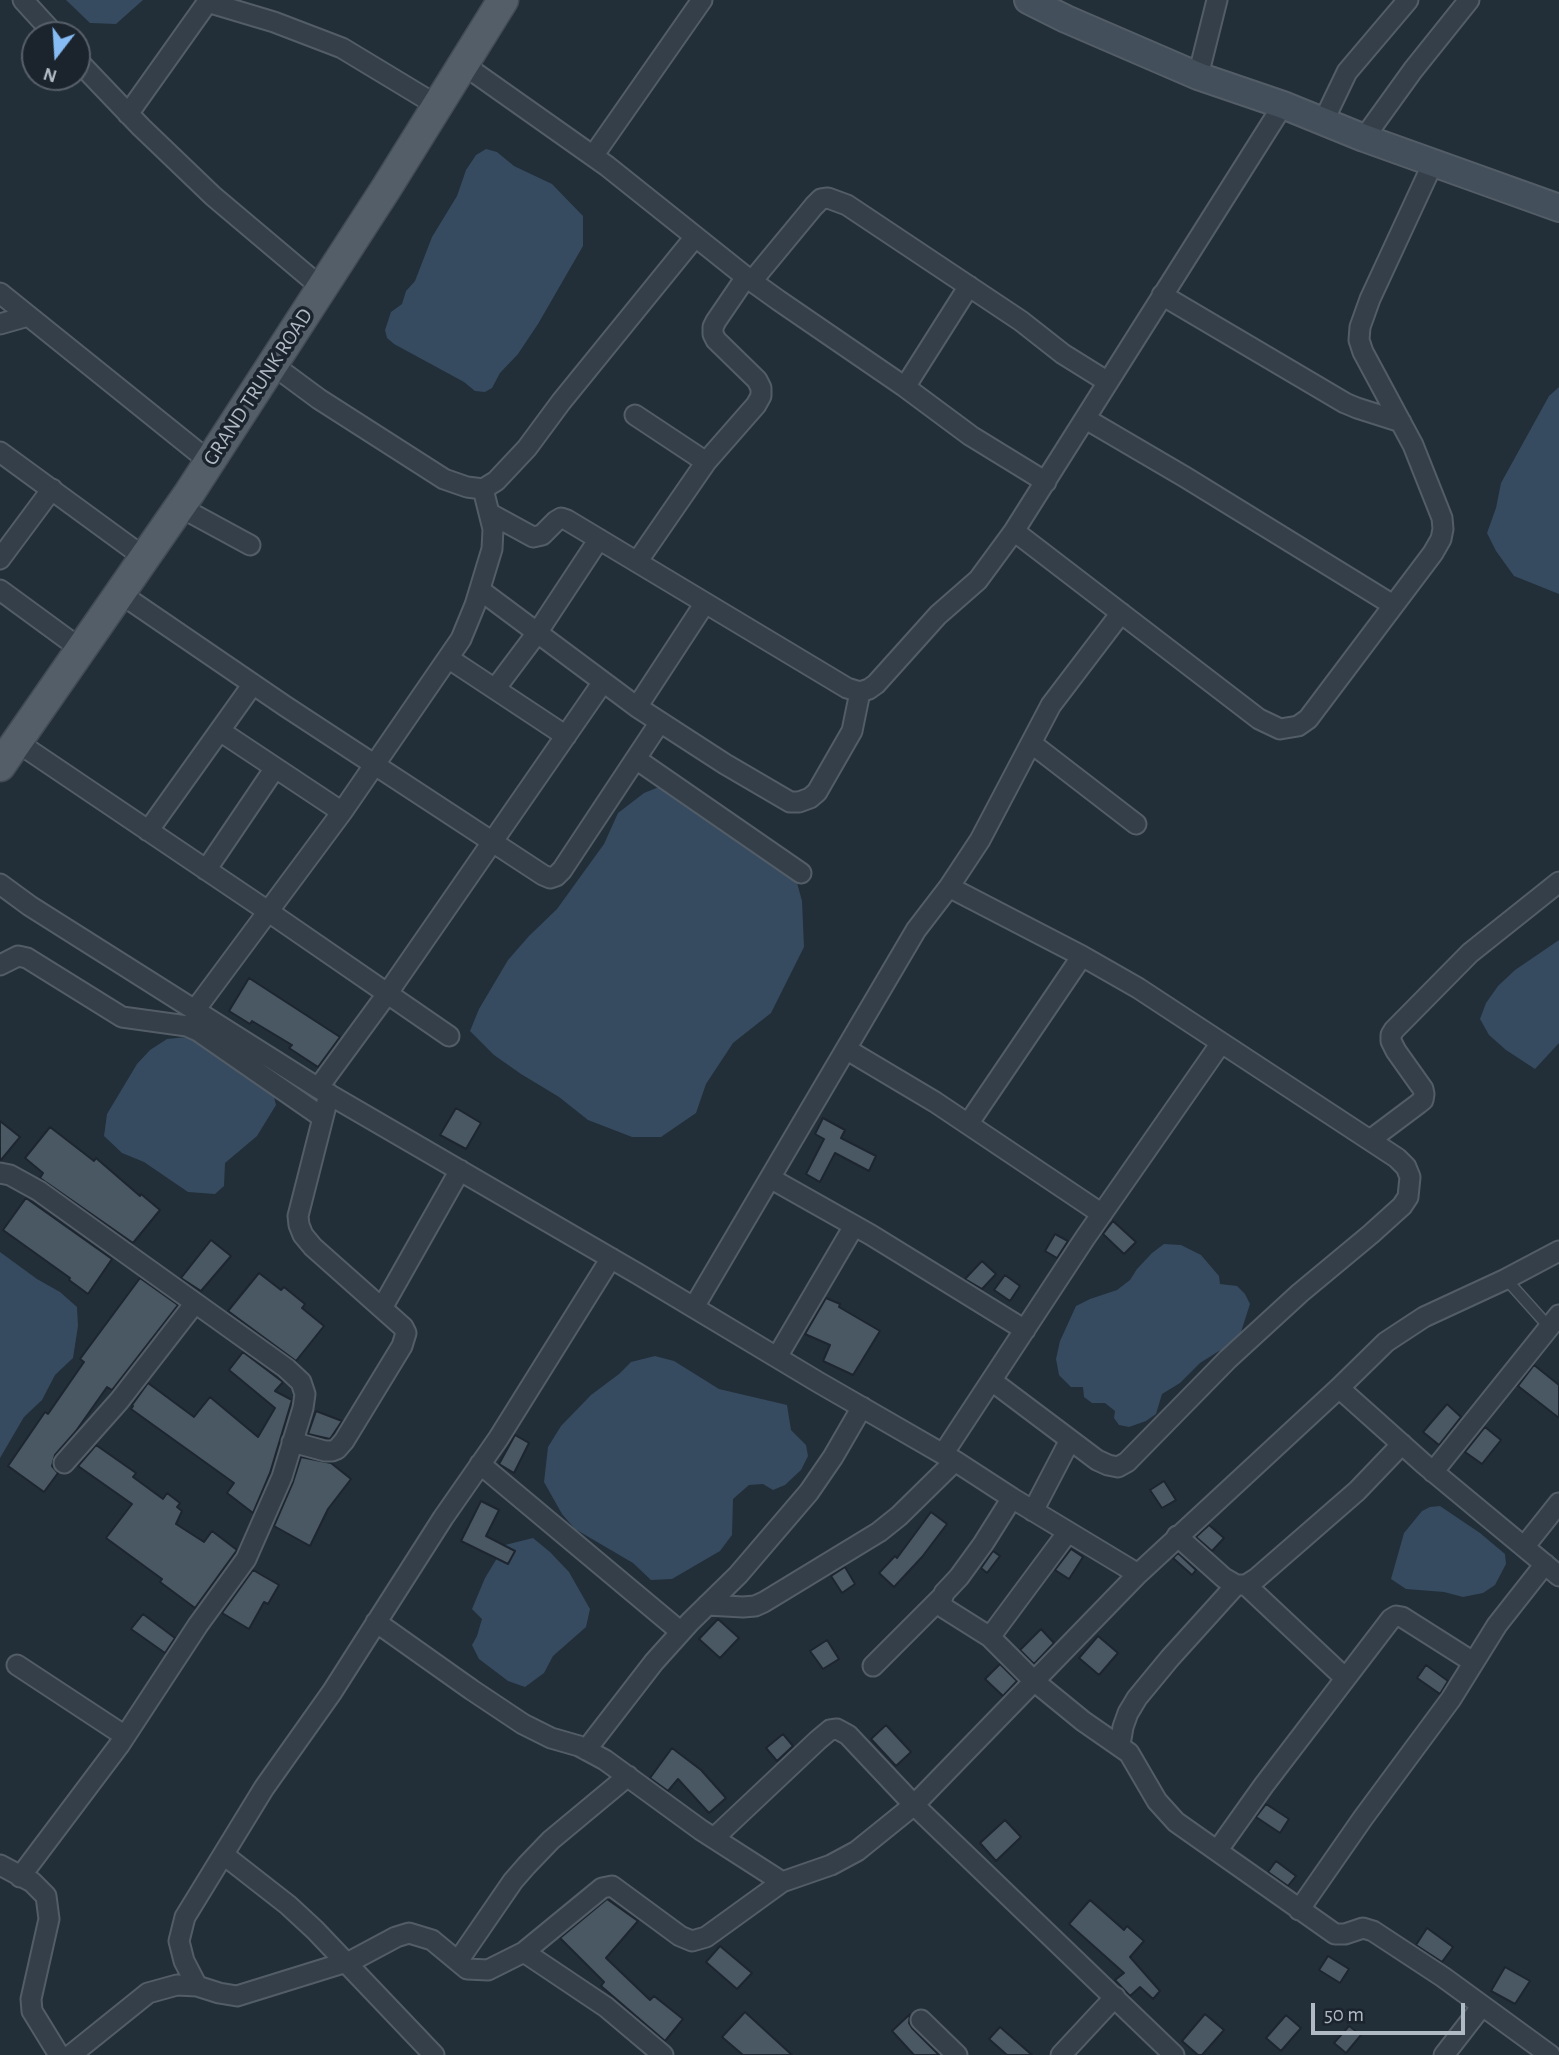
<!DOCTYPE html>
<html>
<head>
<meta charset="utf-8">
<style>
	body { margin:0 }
	#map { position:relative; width:1559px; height:2055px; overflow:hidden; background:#222e38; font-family:"Alegreya Sans",sans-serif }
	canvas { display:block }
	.north { position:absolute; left:21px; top:21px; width:70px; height:70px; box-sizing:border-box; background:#1b242d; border:2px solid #57606a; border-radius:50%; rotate:197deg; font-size:19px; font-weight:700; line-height:28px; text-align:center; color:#b0bac5 }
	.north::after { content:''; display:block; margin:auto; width:24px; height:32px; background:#86bbf4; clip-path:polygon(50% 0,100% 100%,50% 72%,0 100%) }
	.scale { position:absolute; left:1311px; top:2003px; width:154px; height:32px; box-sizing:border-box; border:4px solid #b0bac5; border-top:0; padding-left:9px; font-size:21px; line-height:24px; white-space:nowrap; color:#b0bac5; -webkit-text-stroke:5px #1b242d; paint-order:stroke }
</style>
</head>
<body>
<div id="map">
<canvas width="1559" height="2055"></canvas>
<div class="north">N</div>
<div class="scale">50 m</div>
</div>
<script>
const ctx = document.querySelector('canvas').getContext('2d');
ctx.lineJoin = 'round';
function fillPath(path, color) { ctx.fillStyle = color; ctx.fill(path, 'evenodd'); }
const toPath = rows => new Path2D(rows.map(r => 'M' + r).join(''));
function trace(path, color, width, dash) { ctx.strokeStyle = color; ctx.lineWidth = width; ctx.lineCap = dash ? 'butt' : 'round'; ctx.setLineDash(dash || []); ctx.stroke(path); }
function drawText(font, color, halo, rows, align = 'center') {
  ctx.font = font + ' "Alegreya Sans",sans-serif'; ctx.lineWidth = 7; ctx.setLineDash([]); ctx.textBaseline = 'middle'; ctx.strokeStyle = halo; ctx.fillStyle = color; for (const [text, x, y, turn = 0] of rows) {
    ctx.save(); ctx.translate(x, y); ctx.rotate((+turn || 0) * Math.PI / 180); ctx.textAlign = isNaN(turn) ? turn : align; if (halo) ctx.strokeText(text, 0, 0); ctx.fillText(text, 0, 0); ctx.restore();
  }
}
fillPath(toPath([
	[66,0,143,0,116,24,90,23],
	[486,149,497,152,514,166,552,184,583,216,583,246,538,324,518,354,500,373,492,388,485,392,475,391,464,382,394,344,387,338,385,330,391,312,402,304,406,291,415,281,432,237,457,196,466,170,476,155],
	[1559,387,1559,594,1514,576,1496,551,1487,533,1496,508,1501,483,1549,396],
	[659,787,730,837,796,879,802,901,804,947,771,1013,733,1043,706,1084,696,1113,661,1137,632,1137,588,1120,559,1097,521,1074,494,1055,470,1031,479,1009,508,960,529,936,557,909,604,844,618,813,644,793],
	[1559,940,1559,1043,1535,1069,1506,1050,1489,1035,1480,1019,1486,1003,1498,986,1515,970],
	[187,1037,205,1045,273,1093,276,1105,257,1136,225,1163,224,1186,215,1194,188,1192,144,1162,122,1153,104,1136,107,1114,137,1064,150,1050,167,1039],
	[1164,1244,1181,1245,1201,1255,1219,1276,1220,1284,1237,1286,1245,1294,1250,1304,1241,1332,1233,1347,1219,1351,1200,1363,1180,1383,1162,1394,1156,1414,1146,1421,1129,1427,1119,1425,1114,1418,1115,1411,1105,1403,1092,1403,1084,1397,1083,1387,1071,1387,1059,1375,1056,1359,1060,1341,1076,1306,1090,1299,1117,1290,1130,1280,1137,1269,1152,1253],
	[0,1252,37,1279,60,1292,77,1307,78,1326,73,1358,55,1375,42,1400,24,1417,0,1458],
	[655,1356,674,1361,719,1389,787,1405,791,1430,806,1445,808,1456,801,1470,785,1485,773,1490,763,1484,749,1485,733,1499,732,1535,720,1551,672,1579,651,1580,633,1563,575,1529,562,1514,544,1482,548,1447,561,1426,591,1395,619,1374,631,1362],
	[1440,1506,1480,1533,1505,1554,1506,1564,1495,1585,1483,1593,1463,1597,1444,1592,1406,1589,1391,1579,1404,1533,1422,1511,1430,1507],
	[533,1538,550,1552,569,1572,590,1609,586,1627,553,1656,544,1673,525,1687,508,1681,479,1659,472,1645,477,1636,482,1619,472,1609,485,1578,505,1545]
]), '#364b5f');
const building = toPath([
	[249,978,340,1037,318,1067,289,1048,292,1045,252,1021,250,1024,229,1011,249,978],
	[456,1108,481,1123,466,1149,440,1135,456,1108],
	[823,1118,845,1130,841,1138,876,1156,869,1171,835,1153,820,1182,806,1174,824,1139,815,1134,823,1118],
	[0,1121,20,1137,0,1161,0,1121],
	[50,1127,94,1161,96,1158,140,1196,141,1194,160,1210,133,1243,40,1178,43,1173,25,1158,50,1127],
	[26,1198,112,1259,88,1294,69,1280,70,1278,3,1230,26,1198],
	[1113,1221,1136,1242,1124,1254,1103,1234,1113,1221],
	[1055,1234,1068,1241,1057,1258,1045,1251,1055,1234],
	[211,1240,231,1256,201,1291,181,1278,211,1240],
	[982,1261,996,1274,982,1289,965,1279,982,1261],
	[259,1273,281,1290,284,1287,305,1304,302,1308,324,1326,296,1361,228,1311,259,1273],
	[1005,1275,1020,1286,1010,1301,994,1290,1005,1275],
	[140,1278,178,1305,112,1390,107,1387,76,1431,55,1455,52,1466,58,1473,44,1492,8,1466,45,1412,48,1414,84,1362,80,1359,140,1278],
	[826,1298,840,1304,839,1307,880,1331,853,1375,823,1361,830,1345,805,1334,826,1298],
	[243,1352,283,1382,275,1391,292,1400,270,1473,253,1513,227,1493,234,1483,131,1409,133,1406,132,1405,148,1383,194,1417,210,1397,258,1437,275,1408,229,1370,243,1352],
	[1534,1365,1559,1385,1559,1418,1518,1386,1534,1365],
	[1447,1404,1461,1417,1439,1445,1423,1432,1447,1404],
	[316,1411,342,1421,330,1439,308,1434,316,1411],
	[1485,1427,1501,1440,1482,1464,1465,1452,1485,1427],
	[515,1435,529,1443,514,1473,499,1464,515,1435],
	[96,1445,136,1473,133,1477,163,1499,167,1493,180,1503,177,1507,182,1511,176,1524,204,1542,212,1531,237,1550,195,1608,160,1582,162,1579,106,1538,132,1504,78,1466,96,1445],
	[301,1457,331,1463,351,1479,328,1509,310,1546,274,1526,293,1482,301,1457],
	[1164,1481,1176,1500,1162,1508,1150,1490,1164,1481],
	[481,1501,499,1510,486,1536,515,1551,508,1564,461,1541,481,1501],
	[931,1512,947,1524,922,1557,894,1587,879,1573,895,1556,897,1558,931,1512],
	[1209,1525,1224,1538,1212,1551,1196,1537,1209,1525],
	[1071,1549,1083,1557,1069,1579,1055,1570,1071,1549],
	[993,1551,1000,1556,987,1573,981,1568,993,1551],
	[1178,1553,1196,1570,1192,1575,1173,1558,1178,1553],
	[845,1567,855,1584,842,1593,831,1576,845,1567],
	[253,1570,279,1585,268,1604,264,1602,249,1629,222,1613,253,1570],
	[143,1614,175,1638,165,1653,131,1629,143,1614],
	[718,1619,739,1638,720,1658,699,1639,718,1619],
	[1041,1629,1054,1643,1034,1664,1020,1650,1041,1629],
	[1098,1636,1118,1653,1099,1675,1079,1658,1098,1636],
	[827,1640,839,1659,823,1669,810,1651,827,1640],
	[1000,1664,1017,1681,1003,1696,985,1679,1000,1664],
	[1426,1665,1448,1681,1440,1694,1417,1678,1426,1665],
	[886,1725,911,1752,896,1766,871,1739,886,1725],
	[783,1734,793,1746,777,1761,766,1748,783,1734],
	[672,1748,701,1770,726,1798,709,1813,678,1779,668,1791,650,1778,672,1748],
	[1266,1804,1289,1819,1280,1833,1256,1817,1266,1804],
	[1005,1820,1021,1837,996,1861,980,1843,1005,1820],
	[1276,1861,1296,1876,1288,1886,1268,1872,1276,1861],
	[607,1899,638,1921,606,1958,650,2000,654,1996,683,2019,665,2041,601,1986,604,1982,560,1938,607,1899],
	[1090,1900,1124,1930,1127,1926,1144,1941,1130,1957,1160,1991,1153,1999,1140,1987,1130,1996,1115,1980,1124,1973,1069,1924,1090,1900],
	[1427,1928,1453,1947,1442,1962,1416,1945,1427,1928],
	[720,1946,752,1973,737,1989,706,1962,720,1946],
	[1328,1956,1349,1969,1340,1983,1319,1970,1328,1956],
	[1505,1967,1530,1981,1515,2004,1491,1991,1505,1967],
	[745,2012,792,2055,743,2055,722,2037,745,2012],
	[910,2014,909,2023,912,2028,939,2055,914,2055,892,2031,910,2014],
	[1205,2014,1224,2030,1202,2055,1198,2055,1182,2041,1205,2014],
	[1286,2015,1301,2028,1281,2051,1266,2038,1286,2015],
	[1349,2026,1361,2035,1346,2053,1334,2043,1349,2026],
	[1000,2027,1032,2055,1007,2055,989,2039,1000,2027]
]);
fillPath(building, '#4a5864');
trace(building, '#1d2630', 2);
const lane = toPath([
	[1506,1279,1549,1327]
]);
const street = toPath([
	[23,0,55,35],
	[207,2,274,22,342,48,438,106],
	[77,60,141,127,213,196,322,288],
	[464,65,607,166,746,277,778,300,905,387,971,436,1046,482],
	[1198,76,1217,0],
	[128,114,209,0],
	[1323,122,1347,72,1408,0],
	[1364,138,1413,70,1469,0],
	[593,156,702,0],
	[752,281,814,206,821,199,828,198,847,205,1021,321,1063,354,1108,382],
	[0,293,210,462],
	[1162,295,1345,403,1357,408,1401,422],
	[0,324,28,316],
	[273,365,319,399,444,479,467,487,483,489,496,481,527,448,561,402,695,237],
	[905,387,969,286],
	[635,415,706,462],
	[1086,419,1185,477,1393,605],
	[0,452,145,558],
	[180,507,250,545],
	[489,513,533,537,542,535,556,521,561,518,567,520,847,688,860,692,869,689,876,684,938,615,978,580,1014,531,1283,105],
	[1014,531,1259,719,1280,729,1298,726,1308,719,1433,553,1441,539,1443,529,1442,518,1413,445,1363,352,1359,340,1360,327,1370,299,1433,163],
	[0,559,52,489],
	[637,562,706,462,756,405,761,396,761,388,757,380,716,340,713,334,713,327,716,321,746,277],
	[0,590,82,650],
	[480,590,637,707,725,764,790,802,799,802,810,798,817,792,852,731,860,692],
	[121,594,285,706,543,875,550,878,556,876,562,870,660,722],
	[448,658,566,736],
	[495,689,537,633,599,539],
	[637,707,705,603],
	[220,731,342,812],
	[17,742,269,912,449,1036],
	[1031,743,1136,824],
	[636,759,801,873],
	[148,831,253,684],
	[206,870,275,768],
	[0,884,30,906,318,1088,638,1274,818,1382,955,1461,1012,1498,1138,1574],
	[949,887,1082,956,1138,988,1397,1158,1406,1167,1410,1177,1408,1197,1402,1206,1371,1234,1300,1293,1228,1359,1127,1462,1118,1467,1108,1465,1097,1460,992,1381],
	[0,965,18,956,27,958,122,1017,187,1026,198,1031,322,1117],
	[195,1010,342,812,461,639,475,605,492,549,493,529,483,489],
	[846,1049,935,1102,1102,1214],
	[318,1088,387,994,603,682],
	[968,1124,1082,956],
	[1370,1140,1418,1104,1423,1100,1424,1094,1423,1089,1396,1051,1391,1041,1391,1035,1394,1030,1470,953,1559,882],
	[0,1173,10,1175,39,1191,286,1368,301,1382,305,1394,303,1408,282,1477,246,1559,198,1625,120,1744,20,1877],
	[770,1178,871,1235,1025,1330],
	[694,1307,916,930,949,887,980,840,1051,705,1121,613],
	[382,1308,460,1170],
	[777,1357,854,1226],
	[1339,1388,1424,1464,1559,1576],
	[292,1442,325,1451,332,1451,337,1449,344,1441,402,1346,406,1333,403,1327,313,1247,303,1235,299,1225,298,1216,329,1094],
	[943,1454,1085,1238,1221,1043],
	[64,1463,119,1401,195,1303],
	[480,1464,681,1632],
	[1433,1472,1559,1315],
	[1012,1498,983,1544,959,1577,944,1593,941,1603,944,1608,990,1637,1034,1681,1083,1721,1129,1753,1157,1801,1176,1822,1335,1934,1345,1934,1363,1928,1373,1931,1443,1977,1550,2055],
	[1033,1511,1070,1440],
	[1177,1536,1224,1578,1236,1585,1246,1585,1257,1578,1357,1491,1402,1444],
	[1524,1547,1559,1503],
	[1246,1585,1345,1678],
	[707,1605,743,1607,755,1606,764,1602,879,1532,899,1516,955,1461],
	[376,1622,472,1690,523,1724,551,1738,579,1746,605,1760,701,1830,782,1882],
	[990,1637,1068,1532],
	[17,1665,125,1736],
	[873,1666,941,1598],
	[1120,1745,1123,1727,1128,1713,1137,1698,1170,1658,1236,1585],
	[586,1750,654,1662,690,1622,738,1575,809,1492,833,1457,862,1407],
	[714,1838,818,1740,830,1730,837,1729,848,1735,914,1805,1174,2055],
	[1217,1851,1264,1785,1391,1619,1396,1616,1402,1617,1473,1662],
	[224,1855,288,1905,315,1930,434,2055],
	[0,1865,32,1882,46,1896,49,1919,31,1999,32,2011,59,2055],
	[1299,1910,1363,1818,1451,1699,1497,1625,1545,1564],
	[524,1952,606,2007,663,2055],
	[458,1961,513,1881,527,1865,551,1840,628,1776],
	[197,1986,184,1961,179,1941,185,1917,264,1788,332,1692,443,1518,498,1439,611,1258],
	[921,2020,957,2055],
	[71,2055,148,1993,177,1985,197,1986,219,1993,237,1996,353,1960,396,1937,409,1933,432,1940,467,1969,488,1970,524,1952,602,1888,612,1886,680,1936,692,1941,706,1937,782,1882,831,1865,857,1851,914,1805,1138,1574,1339,1388,1386,1342,1424,1317,1506,1279,1559,1251],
	[1061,2055,1115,1997],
	[1444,2055,1482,2006]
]);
const secondary = toPath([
	[1028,0,1066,19,1198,76,1283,105,1364,138,1559,208]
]);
const primary = toPath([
	[0,766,190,492,387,187,503,0]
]);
trace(lane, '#535d67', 13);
trace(street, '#535d67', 23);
trace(secondary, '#535d67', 30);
trace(primary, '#424b55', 33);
trace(lane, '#353f49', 10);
trace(street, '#353f49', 19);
trace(secondary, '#444f5c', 26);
trace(primary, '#535e69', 30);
drawText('21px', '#b0bac5', '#1b242d', [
	["GRAND TRUNK ROAD",258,387,-57]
]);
</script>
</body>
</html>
